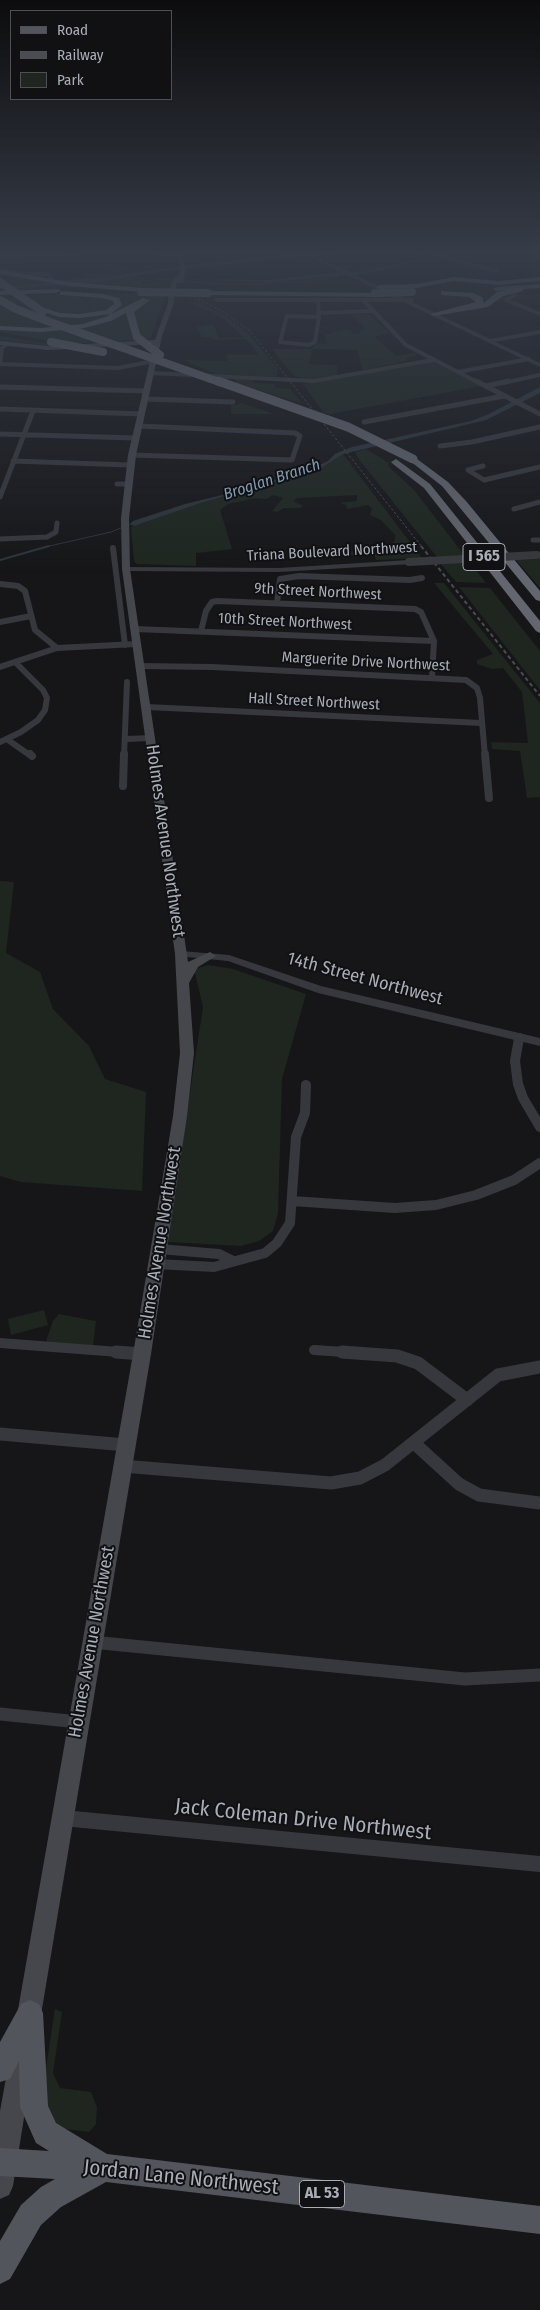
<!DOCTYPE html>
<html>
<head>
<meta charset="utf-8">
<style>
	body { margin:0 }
	#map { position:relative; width:540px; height:2310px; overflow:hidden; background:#161618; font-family:"Fira Sans Condensed",sans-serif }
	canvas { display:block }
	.legend { position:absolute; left:10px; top:10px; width:162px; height:90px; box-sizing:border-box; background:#111113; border:1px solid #4d4f55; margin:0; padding:6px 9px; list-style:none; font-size:15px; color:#a8adb8 }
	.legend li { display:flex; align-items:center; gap:10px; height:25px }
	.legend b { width:25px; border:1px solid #4d4f55 }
</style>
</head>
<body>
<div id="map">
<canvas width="540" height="2310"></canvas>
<ul class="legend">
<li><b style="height:6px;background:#53555c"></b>Road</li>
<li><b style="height:6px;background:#4a4c52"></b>Railway</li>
<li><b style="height:14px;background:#1e261f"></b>Park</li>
</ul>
</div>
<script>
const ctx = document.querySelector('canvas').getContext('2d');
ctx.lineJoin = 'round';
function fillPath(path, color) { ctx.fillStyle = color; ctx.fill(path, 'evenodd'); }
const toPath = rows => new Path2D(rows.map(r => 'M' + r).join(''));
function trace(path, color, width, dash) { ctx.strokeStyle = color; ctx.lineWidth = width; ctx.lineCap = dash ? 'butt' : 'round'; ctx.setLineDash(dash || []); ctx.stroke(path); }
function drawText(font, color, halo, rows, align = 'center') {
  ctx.font = font + ' "Fira Sans Condensed",sans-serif'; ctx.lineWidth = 4; ctx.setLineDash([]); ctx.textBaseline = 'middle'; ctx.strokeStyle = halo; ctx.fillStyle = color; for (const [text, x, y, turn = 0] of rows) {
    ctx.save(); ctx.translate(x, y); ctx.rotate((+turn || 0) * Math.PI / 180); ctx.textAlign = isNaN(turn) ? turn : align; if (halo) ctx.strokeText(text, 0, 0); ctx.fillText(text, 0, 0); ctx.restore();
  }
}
fillPath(toPath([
	[0,252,57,252,119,273,117,274,118,275,0,287,0,273,29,277,42,275,44,278,54,280,85,277,83,275,110,271,86,263,68,261,0,263],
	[129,277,156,287,72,288,0,292,0,290],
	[65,294,109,298,114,301,116,305,110,310,96,314,63,314,60,316,72,317,92,316,112,312,122,304,115,298,96,294,163,294,165,297,151,338,148,339,142,340,140,337,132,313,135,306,149,300,144,299,91,323,41,330,0,327,0,298],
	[198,301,227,317,247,332,278,369,277,377,216,374,183,360,227,361,227,354,258,355,254,347,245,339,215,340,213,338,202,337,196,327,209,325,214,325,219,338,243,337,223,318,190,303],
	[127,310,137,340,43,345,0,340,0,336,45,343,55,342,0,332,0,329,45,331,84,327],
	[352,315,370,315,389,333,375,337,396,356,415,353,418,355,406,358,407,361,362,370,358,350,312,349,309,364,338,365,337,376,311,379,295,377,272,349,311,349,317,343,326,344,325,335,344,329,351,330,352,334,357,334,365,328],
	[431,361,482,386,330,414,324,413,303,384],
	[234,378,253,379,255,383,275,384,275,388,290,389,303,404,237,383],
	[241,403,274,414,231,414,231,406],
	[366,449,389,463,388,466,414,490,464,555,437,557,358,458,355,452],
	[343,454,422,558,376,560,374,554,313,558,310,556,384,548,392,544,395,540,395,535,381,520,370,515,372,509,368,505,347,509,346,505,340,503,357,501,357,495,297,498,293,501,303,506,300,508,284,508,277,512,272,511,283,498,273,495,266,499,255,498,228,504,220,510,232,549,196,553,196,566,137,564,134,561,131,527,204,502,320,469],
	[540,559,540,588,516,560],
	[470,562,486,583,456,582,441,564],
	[434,583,444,583,540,703,540,797,527,798,520,751,492,749,491,742,528,743,522,692,503,668,492,669,477,664,477,660,493,654],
	[459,587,490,588,540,651,540,690],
	[0,881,14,882,6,953,40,972,53,1009,89,1046,105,1079,146,1092,142,1191,21,1182,0,1176],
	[208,965,233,969,306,994,282,1079,278,1213,273,1231,259,1241,241,1246,167,1242,203,1007,194,969],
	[44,1310,48,1325,11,1335,8,1319],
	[59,1314,96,1321,93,1346,48,1343,46,1341,53,1321],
	[55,2009,62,2012,53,2073,60,2088,91,2092,97,2107,96,2124,89,2132,58,2128,47,2112,43,2086]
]), '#1e261f');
fillPath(toPath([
	[315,252,356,252,178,269,100,282,0,290,0,287,118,275,194,264],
	[540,387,540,393,486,420,343,454,320,469,204,502,134,526,130,524,133,521,185,504,235,492,313,468,328,461,335,454,352,447,471,421,489,414]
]), '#2c353c');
trace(toPath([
	[67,252,134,272],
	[45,547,111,532,133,523]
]), '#2c353c', 1);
trace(toPath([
	[0,560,49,546]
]), '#2c353c', 2);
trace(toPath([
	[149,252,180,255],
	[435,255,496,271],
	[0,270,23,274,45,274,49,275,52,280],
	[515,295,506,300,540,314],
	[318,299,319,317],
	[216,300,412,300],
	[363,300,406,345,479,383],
	[318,313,372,311],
	[287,316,319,317,315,342,309,345,280,342,287,316],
	[7,344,2,348,0,364,118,368,154,361],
	[458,372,529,359],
	[151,373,314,381,433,360],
	[503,383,540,375]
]), '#37383d', 4);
trace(toPath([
	[476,381,540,414],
	[486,386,509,381],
	[0,387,147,391],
	[146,399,233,402],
	[0,409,142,414],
	[364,422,504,396],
	[0,434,136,438],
	[440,446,472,442,540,427],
	[132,455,292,460,300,436,295,433,139,426],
	[13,461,130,465],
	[483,466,468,470,484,480,540,467],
	[117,484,127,484],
	[0,497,33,411],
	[514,509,540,502],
	[0,539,47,537,56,532,57,523],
	[533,540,540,540]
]), '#37383d', 5);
trace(toPath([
	[113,548,125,645],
	[0,584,18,586,25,591,35,630,57,648],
	[277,603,280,579,299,576,410,580,422,578],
	[0,622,31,616],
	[135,629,434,641],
	[201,631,206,611,212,602,217,601,415,609,421,612,434,641,432,677],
	[140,666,212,667,466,680,477,688,480,698,485,756],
	[0,667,57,648,136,644],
	[147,707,481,723],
	[126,739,151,738],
	[8,740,31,756],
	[0,742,21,732,38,720,45,710,47,698,43,690,15,662],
	[124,756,127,682]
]), '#37383d', 6);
trace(toPath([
	[30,754,32,756],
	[485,754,489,798],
	[123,786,124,754]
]), '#37383d', 8);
trace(toPath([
	[519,1038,515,1061,518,1084,523,1098,540,1127],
	[292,1201,395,1208,436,1205,476,1195,514,1180,540,1163],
	[159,1249,219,1254,233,1261],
	[156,1264,214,1267,265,1253,277,1243,290,1223,296,1137,305,1113,306,1085],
	[0,1343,132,1353],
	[314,1350,359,1353]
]), '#37383d', 10);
trace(toPath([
	[116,1352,142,1354],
	[342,1352,397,1356,418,1363,467,1400],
	[0,1434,126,1445],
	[414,1443,459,1484,479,1495,540,1503],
	[122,1466,331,1483,360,1478,385,1465,498,1375,540,1367],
	[92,1642,465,1679,540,1675],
	[0,1714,79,1722]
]), '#37383d', 13);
trace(toPath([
	[63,1818,540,1864]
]), '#37383d', 16);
fillPath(toPath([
	[301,252,306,252,349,272,358,273,447,252,380,271,355,275,490,339,540,330,540,334,495,342,540,363,540,367,347,275,269,282,174,279,269,280,341,272,301,252],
	[409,560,412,560,412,564,279,572,126,571,122,569,126,567,279,568,409,560],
	[181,951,229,955,321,986,540,1038,540,1046,318,993,228,961,177,956,176,954,177,952,181,951]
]), '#37383d');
fillPath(toPath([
	[176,252,181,252,186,267,183,283,177,283,175,289,174,303,162,336,136,455,129,518,130,569,188,962,210,952,216,956,198,967,189,983,194,1053,187,1116,151,1354,40,2021,37,2030,28,2033,19,2030,16,2021,133,1354,173,1116,180,1053,175,954,122,569,121,518,128,455,154,344,48,350,0,345,0,341,48,346,155,340,168,303,169,289,174,278,179,274,180,267,176,252],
	[22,2044,31,2047,34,2056,13,2186,9,2195,0,2199,0,2111,10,2056,13,2047,22,2044]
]), '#45474d');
fillPath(toPath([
	[30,2000,39,2004,43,2013,48,2106,56,2123,107,2154,540,2206,540,2234,106,2182,61,2207,41,2225,10,2279,0,2284,0,2241,21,2205,41,2187,55,2179,0,2176,0,2148,49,2151,36,2143,20,2107,19,2061,10,2079,0,2082,0,2042,21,2004,30,2000]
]), '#53555c');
fillPath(toPath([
	[540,284,540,288,496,291,493,289,496,287,540,284]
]), '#5b5e65');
fillPath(toPath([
	[0,270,69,282,142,288,146,290,142,292,69,286,0,274,0,270],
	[454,277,499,281,540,277,540,281,499,285,454,281,417,288,380,289,376,287,380,285,417,284,454,277],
	[520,287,523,287,523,291,503,296,488,307,434,316,430,314,476,302,469,297,441,295,441,291,473,293,482,297,484,303,497,292,520,287],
	[59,289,60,291,56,293,0,295,0,291,59,289],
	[60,291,103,294,119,298,122,305,111,314,80,318,59,317,34,308,38,306,60,313,80,314,106,310,114,304,113,301,102,298,63,295,60,295,60,291],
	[205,291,381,293,385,295,381,297,208,295,204,293,205,291],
	[143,298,150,300,134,312,141,337,137,339,133,337,126,313,111,321,84,328,41,332,0,330,0,326,41,328,83,324,105,317,143,298],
	[413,456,448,482,466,501,540,591,540,601,536,600,442,486,410,461,408,459,413,456],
	[396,459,430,484,540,621,540,633,536,631,424,488,393,464,391,462,396,459]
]), '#63666e');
trace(toPath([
	[62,252,193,297,222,311,250,331,422,547],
	[158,279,233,285,305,281,350,274,430,252]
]), '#4a4c52', 1, [2.5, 2]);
trace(toPath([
	[421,546,540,696]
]), '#4a4c52', 2, [4, 3]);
trace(toPath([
	[409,562,537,555]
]), '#37383d', 8);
trace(toPath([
	[0,282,43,312],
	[141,292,208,293],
	[375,293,412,292],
	[0,300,16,309,50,322,222,383],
	[137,337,160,355],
	[51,342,103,352]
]), '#63666e', 8);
trace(toPath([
	[218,381,348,427,413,459]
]), '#63666e', 9);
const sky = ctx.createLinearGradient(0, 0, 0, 575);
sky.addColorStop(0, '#0c0c0d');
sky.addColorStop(0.44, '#363c48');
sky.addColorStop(1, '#363c4800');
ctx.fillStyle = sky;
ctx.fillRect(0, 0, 540, 575);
drawText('15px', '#a8adb8', '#111113', [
	["Triana Boulevard Northwest",332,552,-3],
	["9th Street Northwest",318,592,3],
	["10th Street Northwest",285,622,3],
	["Marguerite Drive Northwest",366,662,3],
	["Hall Street Northwest",314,702,3]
]);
drawText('italic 16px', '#7f9bb3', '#111113', [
	["Broglan Branch",272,480,-18]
]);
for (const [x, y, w] of [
	[484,557,42],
	[322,2194,45]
]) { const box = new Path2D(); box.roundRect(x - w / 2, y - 13.5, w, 27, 4); ctx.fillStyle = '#111113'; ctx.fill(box); trace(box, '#a8adb8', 1); }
drawText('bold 16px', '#a8adb8', null, [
	["I 565",484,557],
	["AL 53",322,2194]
]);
drawText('18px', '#a8adb8', '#111113', [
	["Holmes Avenue Northwest",165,841,82],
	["14th Street Northwest",365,979,15],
	["Holmes Avenue Northwest",160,1243,-81],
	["Holmes Avenue Northwest",92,1642,-80]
]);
drawText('21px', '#a8adb8', '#111113', [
	["Jack Coleman Drive Northwest",303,1820,6],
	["Jordan Lane Northwest",181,2178,6]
]);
</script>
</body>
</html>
